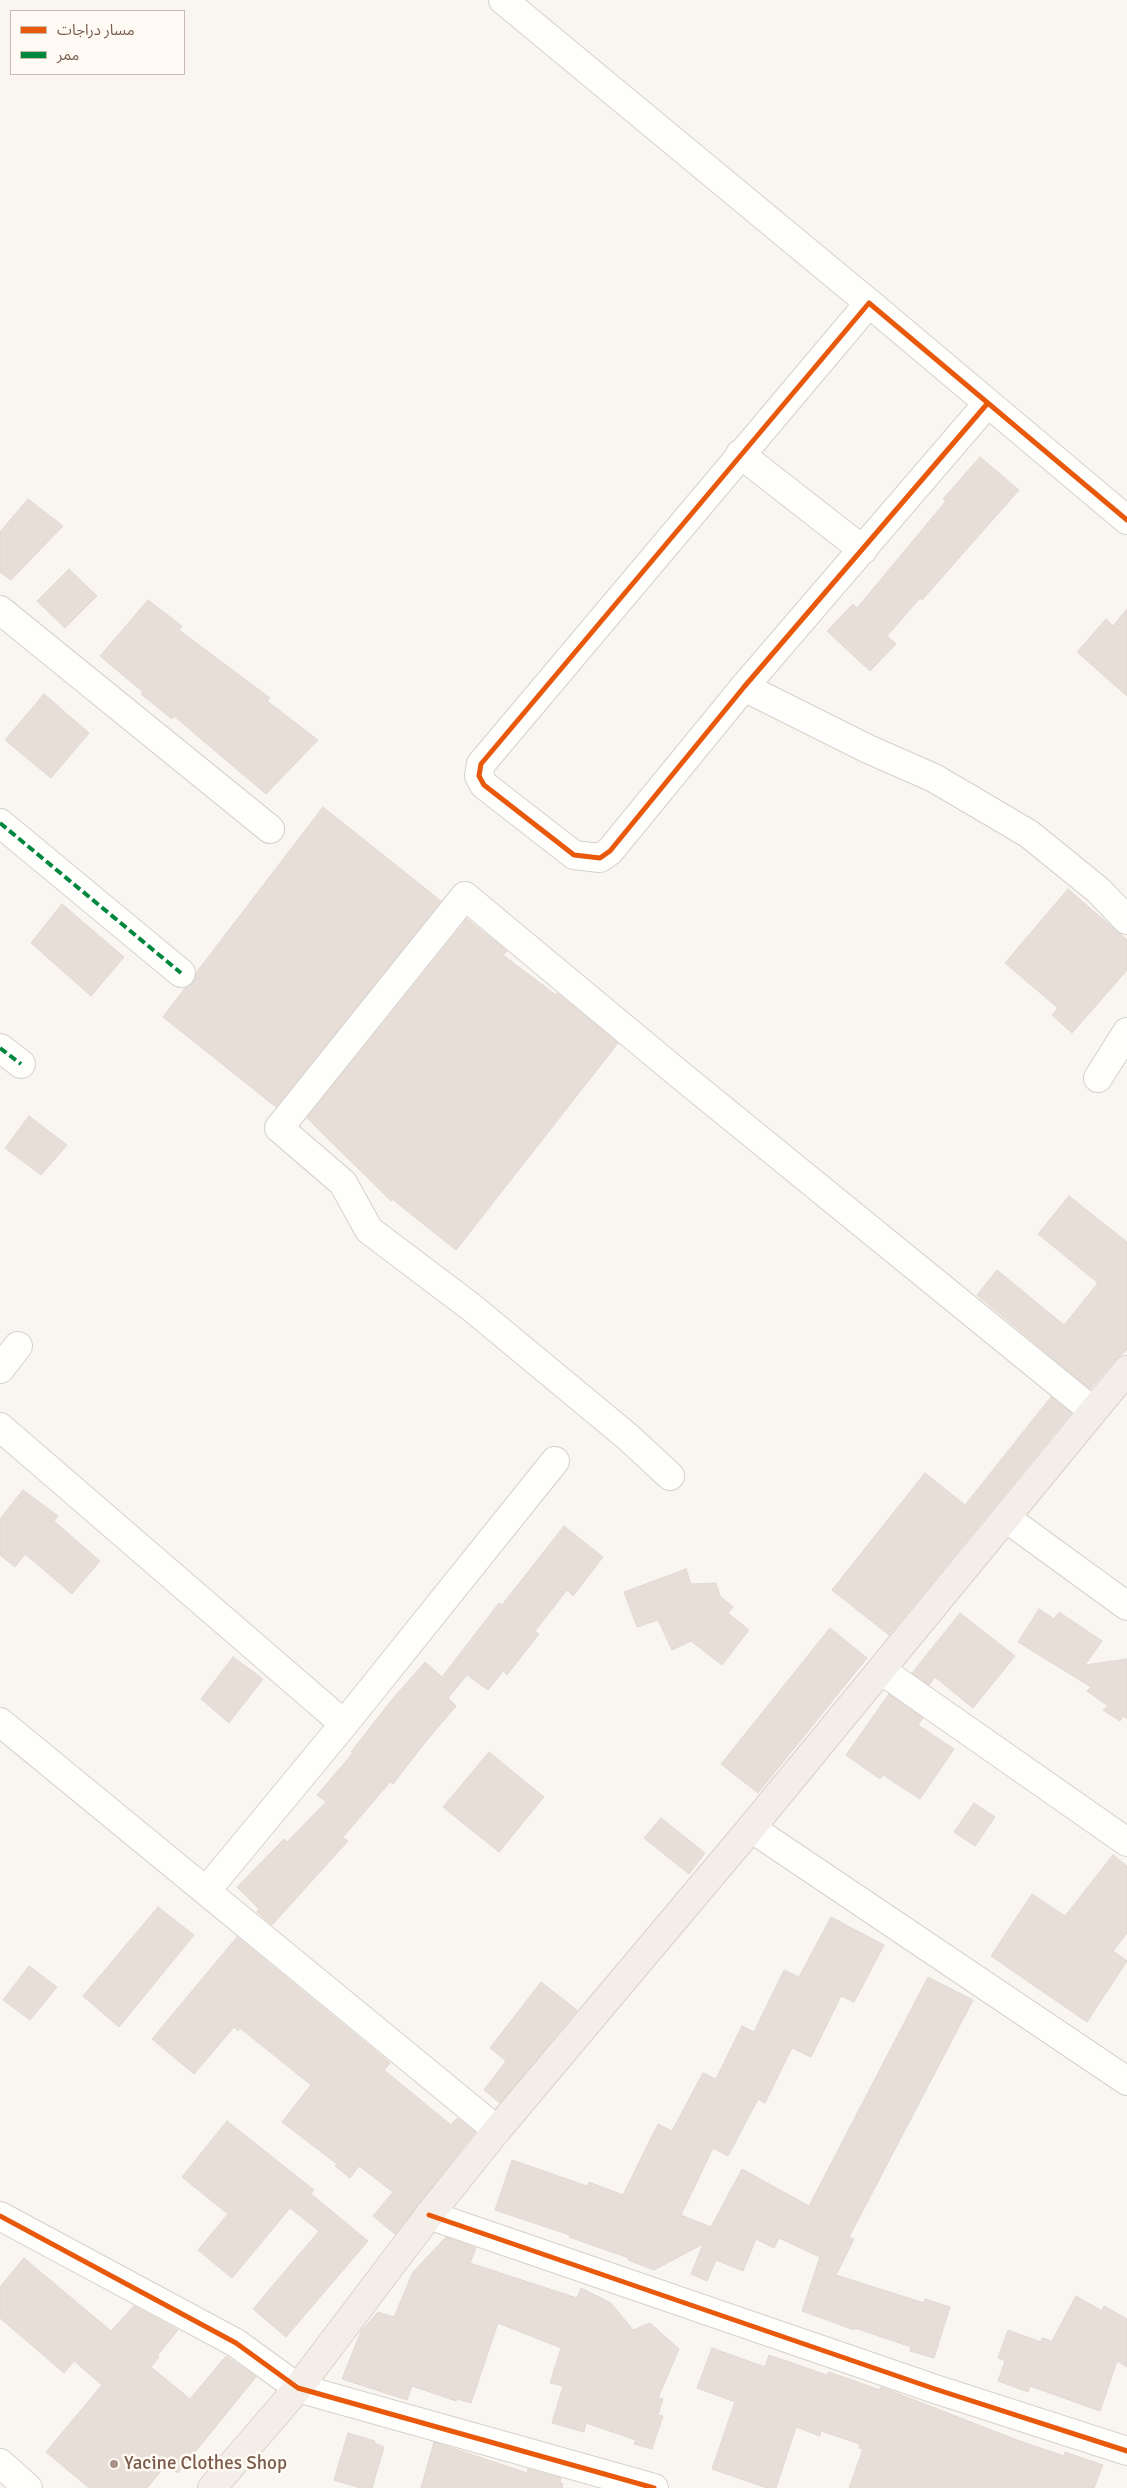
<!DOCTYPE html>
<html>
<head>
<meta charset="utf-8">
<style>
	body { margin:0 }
	#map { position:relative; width:1127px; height:2488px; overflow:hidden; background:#f9f5f0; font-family:Signika,"Noto Sans Arabic",sans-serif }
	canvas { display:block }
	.legend { position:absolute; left:10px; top:10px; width:175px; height:65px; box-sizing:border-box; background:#fffaf3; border:1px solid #cabbb1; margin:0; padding:6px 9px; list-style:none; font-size:15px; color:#7a5c4d }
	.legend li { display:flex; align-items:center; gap:10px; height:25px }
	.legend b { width:25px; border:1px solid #cabbb1 }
</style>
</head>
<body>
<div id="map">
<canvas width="1127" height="2488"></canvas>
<ul class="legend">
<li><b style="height:6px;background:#e8590c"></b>مسار دراجات</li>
<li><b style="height:6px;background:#00873e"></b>ممر</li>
</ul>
</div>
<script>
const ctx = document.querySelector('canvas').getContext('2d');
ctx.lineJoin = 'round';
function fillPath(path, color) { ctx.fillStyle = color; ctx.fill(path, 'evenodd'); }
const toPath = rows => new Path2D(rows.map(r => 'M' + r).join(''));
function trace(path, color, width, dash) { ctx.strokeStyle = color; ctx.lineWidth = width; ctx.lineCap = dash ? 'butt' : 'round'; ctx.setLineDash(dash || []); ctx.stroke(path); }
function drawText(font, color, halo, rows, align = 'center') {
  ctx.font = font + ' Signika,sans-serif'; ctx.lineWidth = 5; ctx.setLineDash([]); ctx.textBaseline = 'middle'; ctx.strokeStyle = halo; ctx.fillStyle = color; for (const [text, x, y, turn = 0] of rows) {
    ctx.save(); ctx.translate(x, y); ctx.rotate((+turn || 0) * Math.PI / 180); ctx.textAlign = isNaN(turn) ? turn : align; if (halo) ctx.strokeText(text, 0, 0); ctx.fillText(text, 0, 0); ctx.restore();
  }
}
const building = toPath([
	[980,457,1019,490,922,600,920,598,887,636,896,644,870,671,827,631,853,604,857,608,946,501,943,499,980,457],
	[28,499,63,526,11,580,0,572,0,532,28,499],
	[69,569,97,596,65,628,37,601,69,569],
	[148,600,182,626,179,630,270,698,267,701,318,740,266,794,174,716,172,719,141,694,143,692,100,656,148,600],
	[1127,609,1127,696,1077,652,1106,619,1113,626,1127,609],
	[44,694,89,733,51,778,5,740,44,694],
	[323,807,441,901,276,1107,163,1017,185,988,193,983,196,973,323,807],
	[1068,889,1127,940,1127,970,1072,1033,1052,1015,1058,1008,1005,963,1068,889],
	[62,904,124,957,91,996,31,943,62,904],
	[467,919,507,951,503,955,556,995,557,993,618,1043,456,1250,392,1199,391,1201,307,1118,467,919],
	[29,1116,67,1145,41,1175,5,1148,29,1116],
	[1069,1196,1127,1242,1127,1350,1115,1360,1090,1389,977,1295,997,1270,1064,1325,1098,1283,1038,1234,1069,1196],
	[1051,1397,1071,1413,889,1635,832,1590,925,1473,965,1505,1051,1397],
	[23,1490,58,1516,54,1521,100,1561,72,1594,25,1554,15,1567,0,1555,0,1519,23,1490],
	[564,1526,603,1557,573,1596,567,1590,535,1631,539,1634,507,1675,503,1671,488,1690,467,1675,448,1698,456,1706,423,1745,393,1784,390,1782,343,1837,348,1841,272,1925,257,1912,259,1909,237,1887,284,1839,287,1842,326,1802,317,1795,353,1753,351,1752,390,1702,425,1662,442,1677,499,1603,502,1605,564,1526],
	[686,1569,691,1584,716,1583,720,1596,733,1607,728,1613,749,1630,722,1665,691,1641,672,1650,658,1620,637,1627,624,1592,686,1569],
	[1039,1609,1054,1619,1059,1612,1102,1641,1085,1665,1127,1659,1127,1719,1123,1716,1120,1721,1103,1710,1108,1706,1087,1691,1091,1687,1018,1642,1039,1609],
	[960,1613,1015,1656,973,1708,935,1677,929,1685,912,1673,960,1613],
	[830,1628,867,1658,758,1793,721,1764,830,1628],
	[233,1657,263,1679,229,1723,201,1699,233,1657],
	[889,1694,923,1718,918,1725,954,1749,920,1799,883,1775,880,1779,846,1755,889,1694],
	[489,1752,544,1797,499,1852,443,1807,489,1752],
	[974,1803,995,1817,975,1846,954,1832,974,1803],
	[661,1818,705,1853,689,1874,644,1838,661,1818],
	[1113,1855,1127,1866,1127,1933,1113,1951,1127,1961,1087,2022,991,1956,1032,1894,1065,1916,1113,1855],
	[158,1907,194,1935,119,2027,83,1996,158,1907],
	[831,1917,884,1945,854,2002,841,1996,811,2057,792,2048,765,2103,758,2099,728,2156,713,2148,681,2215,711,2227,742,2169,809,2206,928,1977,973,2000,849,2237,854,2239,836,2275,924,2303,925,2299,950,2307,934,2358,910,2351,911,2347,855,2328,854,2330,802,2311,820,2257,779,2238,774,2248,756,2239,743,2271,716,2260,707,2281,691,2274,703,2244,654,2270,628,2260,629,2258,569,2237,570,2235,495,2210,512,2160,587,2186,589,2182,623,2195,658,2124,672,2131,703,2073,716,2079,742,2026,754,2032,784,1970,799,1977,831,1917],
	[237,1937,390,2063,384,2070,451,2125,457,2118,475,2132,395,2234,373,2216,393,2192,359,2166,350,2178,335,2166,337,2164,282,2122,311,2085,240,2028,238,2031,234,2027,194,2074,152,2039,237,1937],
	[29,1966,57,1987,30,2020,3,2000,29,1966],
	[541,1982,577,2010,500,2103,484,2090,506,2061,490,2048,541,1982],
	[227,2121,314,2190,311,2194,368,2241,286,2337,253,2309,319,2231,290,2208,232,2278,198,2250,228,2214,182,2177,227,2121],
	[446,2237,476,2248,470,2263,577,2298,581,2288,611,2303,633,2330,650,2323,679,2349,658,2398,663,2399,658,2415,663,2416,652,2449,634,2444,636,2440,586,2423,584,2432,552,2423,563,2386,550,2383,561,2348,498,2323,471,2403,457,2399,456,2401,412,2386,407,2400,342,2379,361,2331,378,2312,394,2317,413,2272,446,2237],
	[24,2258,111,2331,134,2306,178,2330,157,2356,159,2357,151,2367,190,2399,226,2356,256,2377,178,2473,166,2465,147,2488,89,2488,46,2452,102,2385,74,2361,64,2373,0,2318,0,2287,24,2258],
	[1076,2296,1102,2311,1104,2306,1127,2319,1127,2367,1117,2361,1100,2411,1030,2386,1028,2392,998,2381,1005,2361,998,2358,1008,2330,1041,2342,1042,2338,1052,2341,1076,2296],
	[712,2348,765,2367,769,2355,827,2375,829,2372,880,2390,881,2387,1017,2440,1064,2456,1065,2452,1103,2465,1094,2488,849,2488,863,2449,859,2448,860,2444,821,2431,820,2436,796,2427,776,2488,767,2488,712,2469,735,2402,697,2388,712,2348],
	[348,2433,375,2441,374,2443,384,2447,372,2488,361,2488,334,2480,348,2433],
	[434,2442,527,2473,528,2469,561,2478,560,2483,563,2484,562,2488,421,2488,434,2442]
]);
fillPath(building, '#e6ded7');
trace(building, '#e2d8d2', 1);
const minor = toPath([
	[503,0,869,303],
	[987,404,744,687,610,851,600,858,574,855,484,785,479,776,481,764,869,303,1127,520],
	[740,454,863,550],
	[0,610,270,829],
	[744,687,868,749,934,778,1029,834,1098,890,1127,920],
	[0,823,181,973],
	[0,1048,21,1064],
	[1098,1078,1127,1032],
	[0,1369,18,1346],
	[0,1427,344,1724],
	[670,1476,628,1437,471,1307,369,1230,343,1183,279,1128,465,896,679,1074,1093,1411],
	[1006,1518,1127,1606],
	[881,1670,1127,1842],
	[0,1722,497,2130],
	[751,1828,1127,2081],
	[206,1891,344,1724,555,1461],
	[429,2215,935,2389,1127,2451],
	[0,2216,236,2343,298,2388,654,2488],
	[0,2463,28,2488]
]);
const major = toPath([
	[212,2488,298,2388,429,2215,497,2130,751,1828,1127,1370]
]);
trace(minor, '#d7d1cb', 30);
trace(major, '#dad1cc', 30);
trace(minor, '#fefefd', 28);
trace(major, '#f3eee8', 28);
trace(toPath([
	[0,823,181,973],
	[0,1048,21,1064]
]), '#00873e', 4, [8, 4]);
trace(toPath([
	[987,404,744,687,610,851,600,858,574,855,484,785,479,776,481,764,869,303,1127,520],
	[429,2215,935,2389,1127,2451],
	[0,2216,236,2343,298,2388,654,2488]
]), '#e8590c', 5);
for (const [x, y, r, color] of [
	[114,2464,5,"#a69286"]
]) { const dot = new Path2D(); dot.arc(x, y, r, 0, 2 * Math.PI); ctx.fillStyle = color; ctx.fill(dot); trace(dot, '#fffaf3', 2); }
drawText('19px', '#7a5c4d', '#fffaf3', [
	["Yacine Clothes Shop",124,2464]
], 'left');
</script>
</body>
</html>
